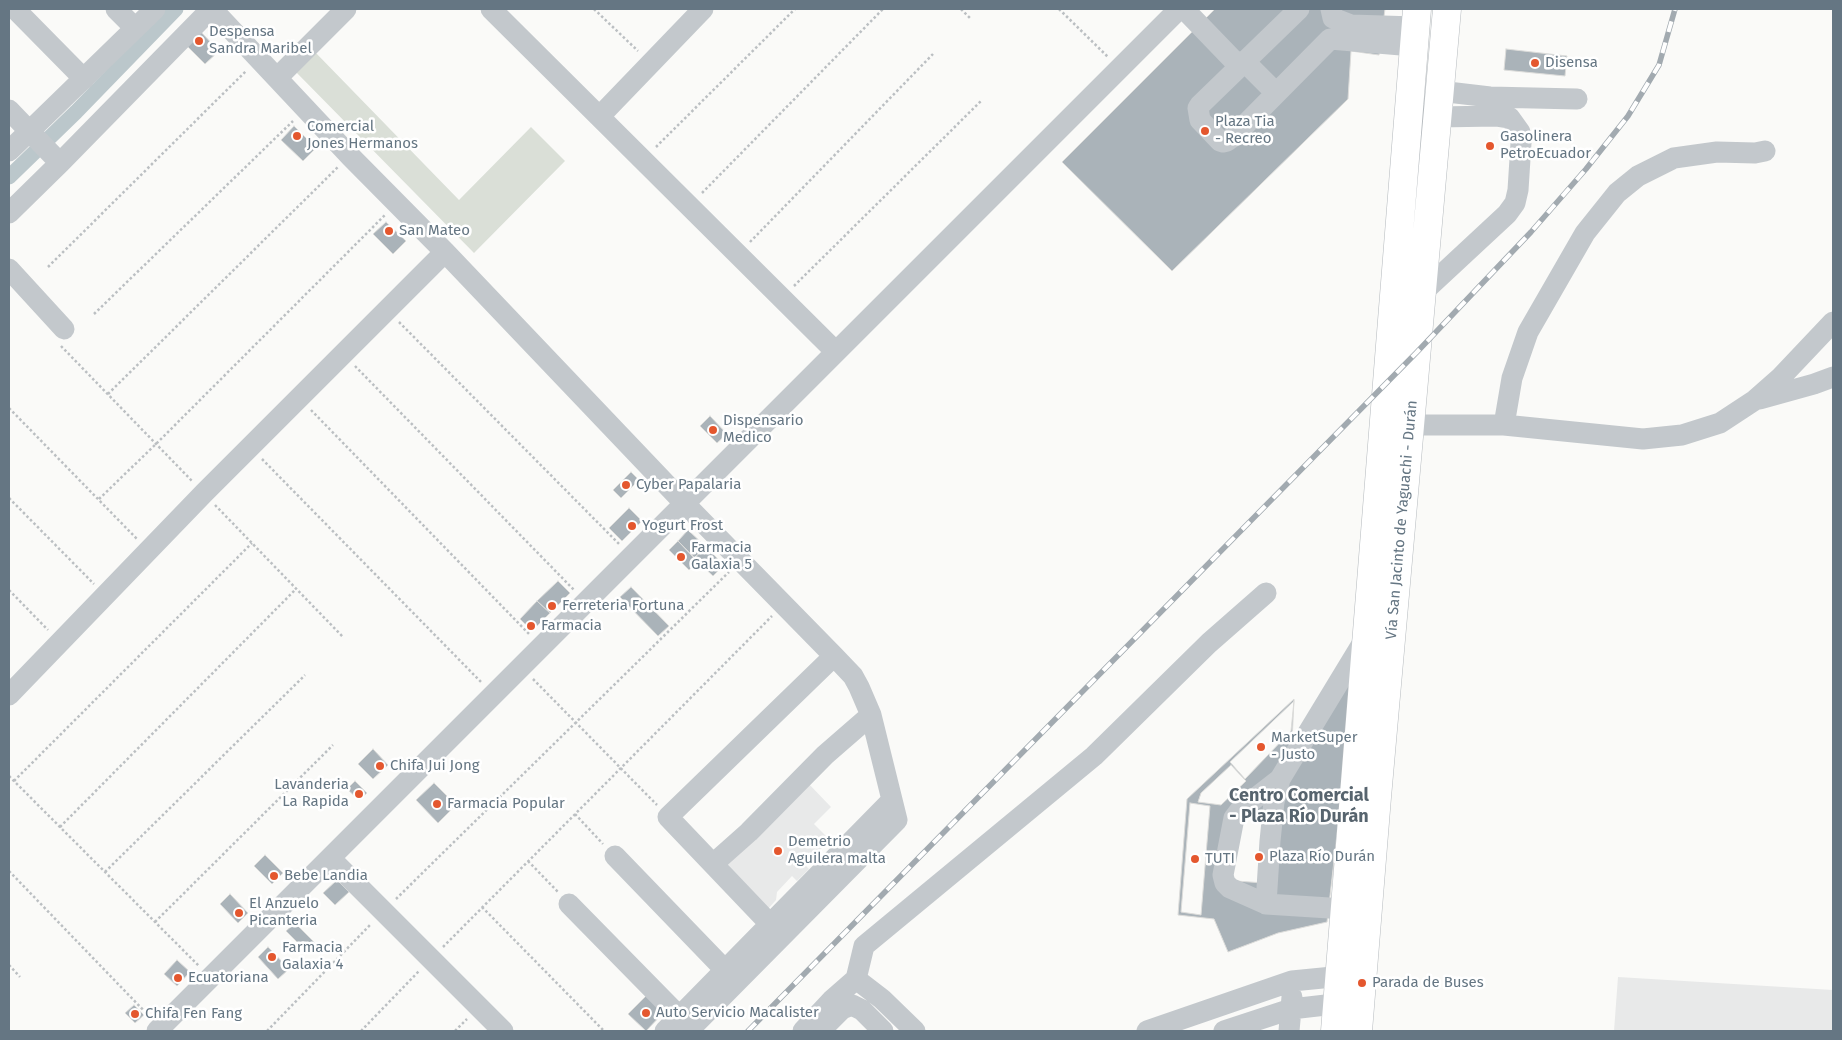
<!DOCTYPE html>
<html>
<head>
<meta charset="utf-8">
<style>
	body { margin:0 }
	#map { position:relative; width:1842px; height:1040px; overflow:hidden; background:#fafaf8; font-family:"Fira Sans",sans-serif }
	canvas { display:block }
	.frame { position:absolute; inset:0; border:10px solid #657683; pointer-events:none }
</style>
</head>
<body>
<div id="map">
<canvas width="1842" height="1040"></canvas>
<div class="frame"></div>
</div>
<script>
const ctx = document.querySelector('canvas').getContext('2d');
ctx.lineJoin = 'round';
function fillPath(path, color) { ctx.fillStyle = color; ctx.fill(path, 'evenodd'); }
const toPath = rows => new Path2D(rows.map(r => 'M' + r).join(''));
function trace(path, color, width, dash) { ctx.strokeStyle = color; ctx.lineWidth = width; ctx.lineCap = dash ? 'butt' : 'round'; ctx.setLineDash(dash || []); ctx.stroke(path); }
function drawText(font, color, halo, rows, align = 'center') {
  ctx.font = font + ' "Fira Sans",sans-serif'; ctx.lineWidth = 5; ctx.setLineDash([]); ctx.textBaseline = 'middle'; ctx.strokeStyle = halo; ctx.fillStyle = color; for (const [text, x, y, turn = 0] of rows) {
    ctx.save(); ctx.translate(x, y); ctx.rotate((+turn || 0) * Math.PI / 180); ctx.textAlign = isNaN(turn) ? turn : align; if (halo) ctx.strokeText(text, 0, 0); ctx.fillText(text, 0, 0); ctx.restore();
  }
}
fillPath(toPath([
	[807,782,831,807,814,824,830,840,805,865,809,869,797,881,792,876,777,892,776,900,768,909,760,908,726,862],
	[1618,977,1833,990,1833,1031,1614,1031]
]), '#e8e9e9');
fillPath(toPath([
	[315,52,459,200,531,127,565,161,474,253,295,71]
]), '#dadfd7');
trace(toPath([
	[9,177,76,112,176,9]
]), '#bbc7cb', 15);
const building = toPath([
	[1215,9,1385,9,1379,55,1351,51,1348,99,1172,271,1062,162,1215,9],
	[199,30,219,51,205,64,185,44,199,30],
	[1506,49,1567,56,1565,76,1504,70,1506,49],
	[294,126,316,148,303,161,281,140,294,126],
	[386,222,406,241,393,254,373,234,386,222],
	[710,416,727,434,717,443,700,426,710,416],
	[631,472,639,480,621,498,613,490,631,472],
	[629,508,642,521,622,541,609,528,629,508],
	[688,530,706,547,694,558,678,541,688,530],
	[678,541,698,561,689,570,669,550,678,541],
	[706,547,724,565,713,576,694,558,706,547],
	[558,581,570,593,550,613,537,601,558,581],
	[631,587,669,626,658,636,620,597,631,587],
	[537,601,550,613,532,631,520,619,537,601],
	[1356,668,1327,922,1278,933,1228,952,1214,919,1178,915,1187,799,1294,699,1292,742,1356,668],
	[1294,701,1291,731,1245,779,1230,762,1294,701],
	[373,749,388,765,373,779,358,764,373,749],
	[1231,765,1246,781,1221,805,1198,802,1201,793,1231,765],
	[355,781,367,793,359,800,347,789,355,781],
	[434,783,456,805,438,823,416,800,434,783],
	[1190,803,1210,806,1201,915,1181,912,1190,803],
	[1231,814,1269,818,1264,883,1222,880,1231,814],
	[265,855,283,873,272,884,254,866,265,855],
	[337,880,349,892,335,905,323,893,337,880],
	[230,894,248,913,238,923,220,904,230,894],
	[295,923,315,943,306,951,286,931,295,923],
	[268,947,289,969,278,979,258,957,268,947],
	[177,960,190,972,177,986,164,974,177,960],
	[647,995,664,1012,646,1031,628,1014,647,995],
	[134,1005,144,1015,135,1023,125,1013,134,1005]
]);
fillPath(building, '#aab3b9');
trace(building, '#dcdcda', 1);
const major = toPath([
	[1335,1031,1417,9],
	[1358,1031,1377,797,1447,9]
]);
trace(major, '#b5babe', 29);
trace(toPath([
	[594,9,638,51],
	[961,9,970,18],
	[1059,9,1108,57],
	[656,147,795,9],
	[702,193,883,9],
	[750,242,933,54],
	[48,267,246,71],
	[794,286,981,101],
	[94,314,293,121],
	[399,322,620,545],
	[61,346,193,482],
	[355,366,575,591],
	[108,394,338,167],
	[9,408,137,539],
	[311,410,530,635],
	[262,459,482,683],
	[9,498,94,584],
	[99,499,156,444,385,215],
	[215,505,343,637],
	[9,590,48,630],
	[533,679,657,805],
	[9,776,199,966],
	[14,781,252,543],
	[575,814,603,844],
	[60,827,296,589],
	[528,861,558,892],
	[9,871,149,1016],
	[105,872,305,675],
	[396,899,729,572],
	[482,907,604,1031],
	[155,922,333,745],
	[443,947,772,616],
	[9,965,20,977],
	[267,1031,371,924],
	[361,1031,420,970],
	[455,1031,467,1019]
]), '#bbbfc2', 2.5, [2.5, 2.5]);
trace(toPath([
	[15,9,84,79],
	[116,9,135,28],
	[212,9,350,156,445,252,685,504,834,656,853,676,859,687,871,715,897,820,688,1031],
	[491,9,836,352],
	[1184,9,1239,66],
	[1299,9,1200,105,1198,108,1200,120,1220,141,1223,142,1227,141,1234,136,1330,39,1413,46],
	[1331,9,1333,18,1351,25,1415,27],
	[1244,61,1276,93],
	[277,78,346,9],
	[1439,91,1490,97,1577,99],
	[9,110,60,163],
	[600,116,703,9],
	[9,151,155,9],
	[9,213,60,163,211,9],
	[9,269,64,329],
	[1422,293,1507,214,1515,203,1518,190,1521,143,1520,132,1510,118,1497,116,1437,117],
	[1760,399,1814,384,1833,377],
	[1411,425,1504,425,1643,439,1682,435,1720,423,1755,400,1780,378,1833,322],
	[1504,425,1512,378,1528,332,1585,233,1617,193,1638,176,1674,158,1717,152,1755,153,1765,151],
	[9,695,204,493,445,252],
	[615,856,725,970],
	[330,858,503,1031],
	[713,864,749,832,825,755,871,715],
	[569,904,679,1016],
	[1266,904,1230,888,1225,883,1223,875,1234,818,1240,810,1280,779],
	[1345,909,1266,904,1270,841,1274,802,1280,779,1365,639],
	[770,924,668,817,834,656],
	[856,979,864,946,1094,756,1209,643,1266,593],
	[824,1027,842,1009,852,1005,862,1010,883,1031],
	[157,1031,1179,9],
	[665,1031,891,801],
	[803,1031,832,1000,856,979,882,999,915,1031],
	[1147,1031,1292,981,1353,975],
	[1224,1031,1291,1009,1352,1002],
	[1289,1031,1292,997]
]), '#c3c8cc', 21);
trace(major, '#fff', 28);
const rail = toPath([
	[748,1031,1417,352,1531,232,1586,169,1628,116,1659,65,1675,9]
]);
trace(rail, '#a2aab0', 5.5);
trace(rail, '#fff', 4, [11]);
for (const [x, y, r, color] of [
	[199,41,5,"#e4572e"],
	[1535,63,5,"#e4572e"],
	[1205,131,5,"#e4572e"],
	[297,136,5,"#e4572e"],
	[1490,146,5,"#e4572e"],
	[389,231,5,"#e4572e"],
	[713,430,5,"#e4572e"],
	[626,485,5,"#e4572e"],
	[632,526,5,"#e4572e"],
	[681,557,5,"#e4572e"],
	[552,606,5,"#e4572e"],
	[531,626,5,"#e4572e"],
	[1261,747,5,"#e4572e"],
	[380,766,5,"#e4572e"],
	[359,794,5,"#e4572e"],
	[437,804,5,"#e4572e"],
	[778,851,5,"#e4572e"],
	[1259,857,5,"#e4572e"],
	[1195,859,5,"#e4572e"],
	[274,876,5,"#e4572e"],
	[239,913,5,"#e4572e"],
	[272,957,5,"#e4572e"],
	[178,978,5,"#e4572e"],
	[1362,983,5,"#e4572e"],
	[646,1013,5,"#e4572e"],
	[135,1014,5,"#e4572e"]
]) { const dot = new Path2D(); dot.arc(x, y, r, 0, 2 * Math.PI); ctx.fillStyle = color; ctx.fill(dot); trace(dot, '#fff', 2); }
drawText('15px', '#657683', '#fff', [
	["Despensa",209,32],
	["Sandra Maribel",209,49],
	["Disensa",1545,63],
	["Plaza Tia",1215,122],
	["- Recreo",1215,139],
	["Comercial",307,127],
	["Jones Hermanos",307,144],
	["Gasolinera",1500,137],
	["PetroEcuador",1500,154],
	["San Mateo",399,231],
	["Dispensario",723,421],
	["Medico",723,438],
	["Cyber Papalaria",636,485],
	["Yogurt Frost",642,526],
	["Farmacia",691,548],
	["Galaxia 5",691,565],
	["Ferreteria Fortuna",562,606],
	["Farmacia",541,626],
	["MarketSuper",1271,738],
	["- Justo",1271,755],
	["Chifa Jui Jong",390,766],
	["Lavanderia",349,785,"right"],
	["La Rapida",349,802,"right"],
	["Farmacia Popular",447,804],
	["Demetrio",788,842],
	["Aguilera malta",788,859],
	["Plaza Río Durán",1269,857],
	["TUTI",1205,859],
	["Bebe Landia",284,876],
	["El Anzuelo",249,904],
	["Picanteria",249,921],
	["Farmacia",282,948],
	["Galaxia 4",282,965],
	["Ecuatoriana",188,978],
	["Parada de Buses",1372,983],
	["Auto Servicio Macalister",656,1013],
	["Chifa Fen Fang",145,1014]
], 'left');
drawText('15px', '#657683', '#fff', [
	["Vía San Jacinto de Yaguachi - Durán",1402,520,-85]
]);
drawText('bold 18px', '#57646e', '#fff', [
	["Centro Comercial",1299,796],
	["- Plaza Río Durán",1299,817]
]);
</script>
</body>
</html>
